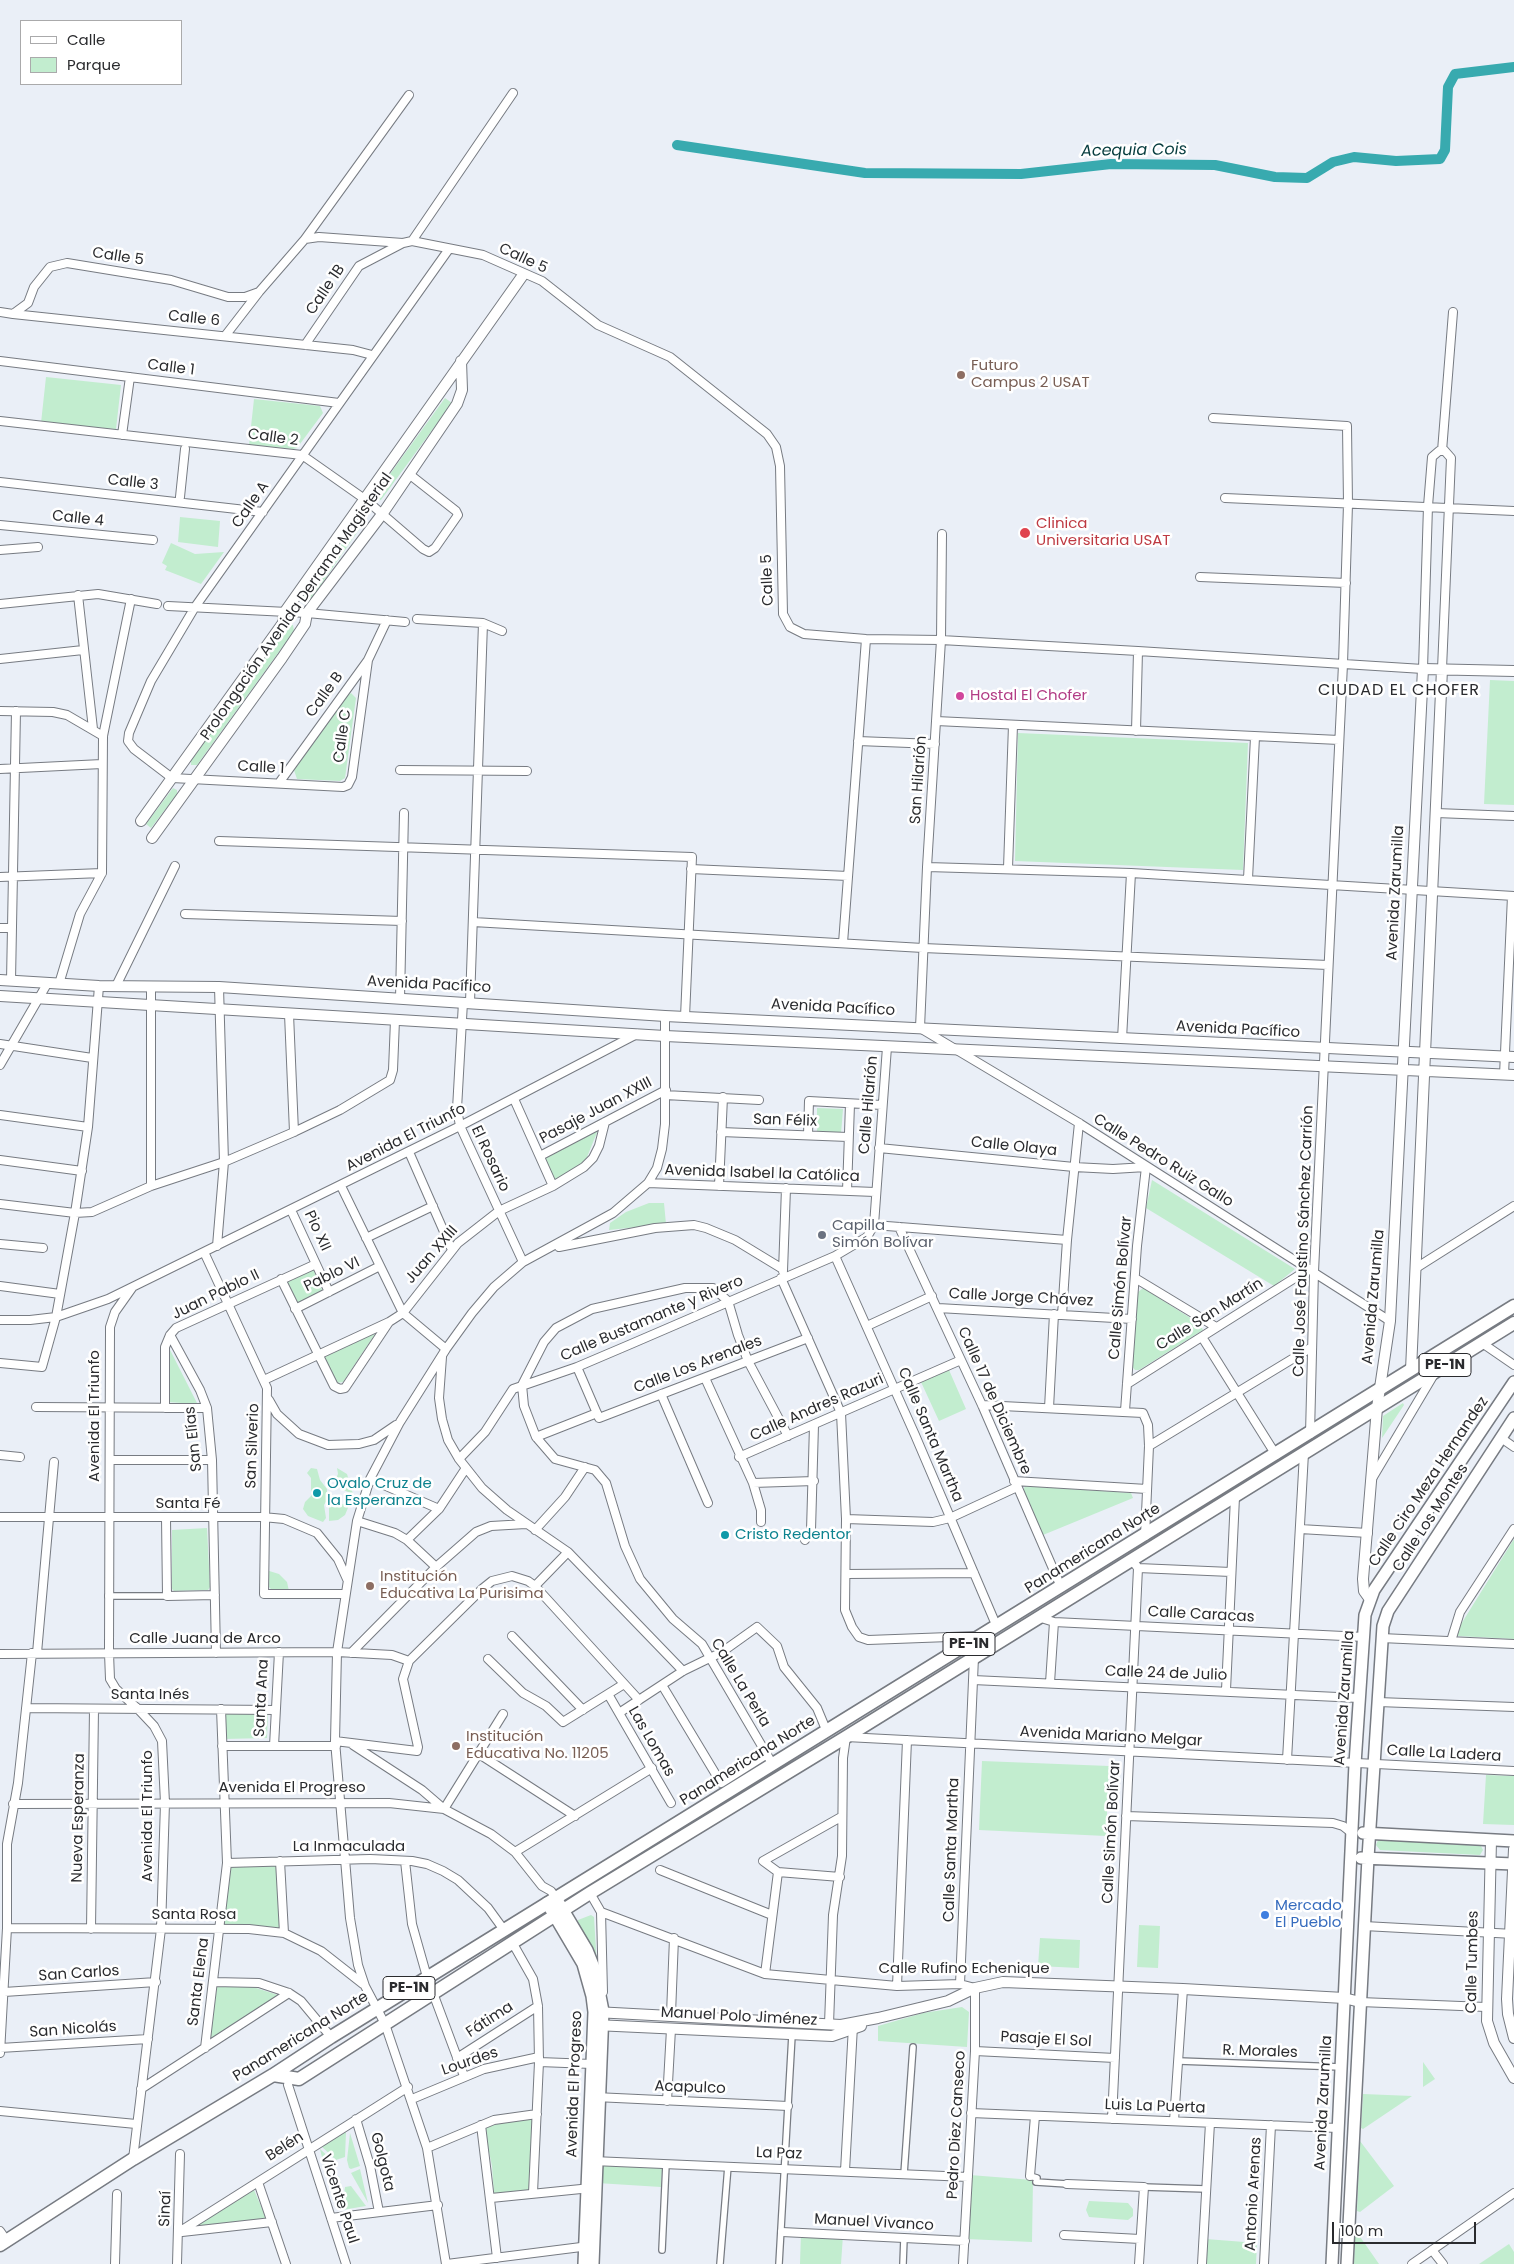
<!DOCTYPE html>
<html>
<head>
<meta charset="utf-8">
<style>
	body { margin:0 }
	#map { position:relative; width:1514px; height:2264px; overflow:hidden; background:#eaeff7; font-family:Poppins,sans-serif }
	canvas { display:block }
	.legend { position:absolute; left:20px; top:20px; width:162px; height:65px; box-sizing:border-box; background:#fff; border:1px solid #aaaaab; margin:0; padding:6px 9px; list-style:none; font-size:15px; color:#2a2b2e }
	.legend li { display:flex; align-items:center; gap:10px; height:25px }
	.legend b { width:25px; border:1px solid #aaaaab }
	.scale { position:absolute; left:1332px; top:2222px; width:144px; height:22px; box-sizing:border-box; border:2px solid #2a2b2e; border-top:0; padding-left:6px; font-size:15px; line-height:18px; white-space:nowrap; color:#2a2b2e; -webkit-text-stroke:4px #fff; paint-order:stroke }
</style>
</head>
<body>
<div id="map">
<canvas width="1514" height="2264"></canvas>
<ul class="legend">
<li><b style="height:6px;background:#fff"></b>Calle</li>
<li><b style="height:14px;background:#c2edcf"></b>Parque</li>
</ul>
<div class="scale">100 m</div>
</div>
<script>
const ctx = document.querySelector('canvas').getContext('2d');
ctx.lineJoin = 'round';
function fillPath(path, color) { ctx.fillStyle = color; ctx.fill(path, 'evenodd'); }
const toPath = rows => new Path2D(rows.map(r => 'M' + r).join(''));
function trace(path, color, width, dash) { ctx.strokeStyle = color; ctx.lineWidth = width; ctx.lineCap = dash ? 'butt' : 'round'; ctx.setLineDash(dash || []); ctx.stroke(path); }
function drawText(font, color, halo, rows, align = 'center') {
  ctx.font = font + ' Poppins,sans-serif'; ctx.lineWidth = 5; ctx.setLineDash([]); ctx.textBaseline = 'middle'; ctx.strokeStyle = halo; ctx.fillStyle = color; for (const [text, x, y, turn = 0] of rows) {
    ctx.save(); ctx.translate(x, y); ctx.rotate((+turn || 0) * Math.PI / 180); ctx.textAlign = isNaN(turn) ? turn : align; if (halo) ctx.strokeText(text, 0, 0); ctx.fillText(text, 0, 0); ctx.restore();
  }
}
fillPath(toPath([
	[46,377,121,385,116,429,41,423],
	[445,398,452,403,381,500,376,501,374,496],
	[254,399,320,406,323,413,297,448,293,449,249,445],
	[180,517,220,521,218,547,178,542],
	[360,519,363,520,363,524,309,602,307,604,302,603,302,598],
	[171,543,195,554,224,552,201,584,165,570,167,566,162,563],
	[288,624,293,625,294,631,197,765,191,765,191,761],
	[1490,680,1514,681,1514,805,1484,804],
	[351,693,356,698,345,778,340,781,297,779,294,770,347,696],
	[1018,733,1248,743,1243,870,1015,861],
	[173,788,177,790,177,794,151,828,146,824],
	[817,1108,843,1109,841,1134,817,1133],
	[598,1130,585,1162,553,1181,543,1158],
	[1152,1180,1295,1269,1274,1286,1146,1208],
	[649,1203,664,1203,666,1224,609,1230,610,1223,626,1212],
	[313,1269,323,1292,297,1304,286,1281],
	[1143,1288,1200,1324,1203,1330,1139,1370,1135,1370,1131,1365,1137,1293],
	[377,1331,343,1382,336,1383,323,1357],
	[168,1346,197,1403,195,1404,168,1402],
	[949,1370,966,1409,939,1421,921,1382],
	[1403,1403,1404,1405,1382,1438,1383,1416],
	[311,1468,317,1469,320,1480,327,1489,327,1500,324,1505,326,1518,323,1522,308,1516,303,1509,305,1502,311,1496,311,1478,307,1473],
	[337,1468,347,1474,353,1494,336,1487,334,1483,338,1474],
	[1025,1486,1131,1493,1133,1498,1043,1535,1023,1491],
	[350,1503,345,1515,338,1520,329,1521,329,1506],
	[207,1528,210,1587,208,1590,174,1591,172,1589,172,1530],
	[1514,1539,1514,1639,1458,1636,1458,1629],
	[266,1570,279,1574,287,1582,289,1591,272,1590,265,1583],
	[223,1713,268,1713,267,1738,224,1739],
	[982,1761,1109,1766,1106,1836,979,1830],
	[1486,1775,1514,1776,1514,1825,1483,1824],
	[1378,1840,1481,1846,1483,1850,1480,1855,1380,1850,1376,1845],
	[277,1865,282,1929,222,1925,228,1866],
	[591,1915,594,1917,597,1966,577,1924,578,1920],
	[1139,1925,1160,1926,1158,1968,1137,1967],
	[1040,1938,1080,1940,1079,1968,1038,1966],
	[217,1987,253,1987,278,1995,210,2041],
	[962,2007,969,2012,967,2047,878,2041,878,2026,923,2013],
	[1423,2062,1435,2079,1423,2087],
	[1363,2094,1412,2096,1363,2129,1361,2128],
	[534,2118,530,2191,494,2195,492,2166,484,2128,508,2121],
	[346,2132,345,2157,336,2160,320,2145],
	[350,2133,360,2166,351,2169,349,2168,347,2160],
	[1360,2141,1394,2186,1360,2212,1357,2211],
	[320,2149,333,2161,337,2171,326,2174],
	[596,2163,662,2167,661,2187,597,2183],
	[360,2169,363,2182,368,2203,351,2173],
	[970,2175,1033,2180,1032,2242,967,2239],
	[339,2176,342,2191,339,2208,328,2179],
	[351,2186,366,2206,342,2210,345,2187],
	[254,2190,267,2220,194,2226],
	[1089,2201,1128,2203,1133,2209,1133,2216,1128,2220,1089,2217,1086,2210],
	[1356,2231,1379,2264,1354,2264,1355,2233],
	[801,2233,843,2235,841,2264,800,2264],
	[1206,2239,1257,2243,1256,2264,1203,2264],
	[1509,2244,1514,2252,1514,2264,1479,2264]
]), '#c2edcf');
trace(toPath([
	[677,145,865,173,1021,174,1111,164,1215,165,1275,177,1307,178,1333,162,1354,157,1396,161,1440,159,1445,150,1448,87,1455,74,1514,67]
]), '#38aaaf', 10);
const pedestrian = toPath([
	[108,1596,167,1596],
	[1179,2061,1341,2067],
	[904,2174,913,2047],
	[1030,2176,1037,2178,1036,2182,1067,2184],
	[1144,2187,1206,2189],
	[662,2250,666,2164],
	[720,2264,728,2166],
	[779,2264,792,2035],
	[903,2264,904,2238]
]);
const minor = toPath([
	[305,239,409,95],
	[412,241,513,93],
	[0,312,13,314,28,303,34,287,50,267,67,263,171,280,228,297,245,297,259,292,305,239,319,237,403,243,412,241,483,255,542,281,598,325,670,357,767,434,776,447,780,466,783,614,790,627,804,634,866,639,941,640,1138,651,1423,669,1428,506,1432,457,1439,451,1444,450,1451,458,1442,669],
	[13,314,353,350,372,355],
	[225,336,259,292],
	[305,345,359,266,403,243],
	[0,361,339,403],
	[1213,418,1347,426,1348,504,1343,664,1314,1272,1310,1434],
	[0,421,302,455,366,500,423,549,429,552,435,548,458,515,456,511,409,474],
	[122,435,130,377],
	[1442,451,1453,312],
	[0,482,263,512],
	[180,497,185,449],
	[1225,498,1514,511],
	[0,525,153,540],
	[942,534,941,640,927,867,920,1028,1079,1123,1390,1321],
	[0,550,38,547],
	[1200,577,1346,583],
	[78,595,93,729],
	[0,604,98,594,157,604],
	[168,606,307,613,405,622],
	[417,619,483,623,502,631],
	[0,659,83,650],
	[368,660,352,777,348,785,343,787,172,778,134,749,128,741,129,733,151,681,195,607,449,249],
	[0,711,53,712,67,715,103,736],
	[936,721,1339,740],
	[1136,731,1138,651],
	[858,741,935,744],
	[0,769,102,764],
	[400,770,527,771],
	[279,783,368,660,387,620],
	[1436,813,1514,816],
	[219,841,692,857,685,1017],
	[927,867,1131,873,1514,896],
	[1008,868,1013,725],
	[691,869,848,876],
	[0,877,102,873],
	[1248,879,1255,737],
	[185,914,402,921],
	[473,922,923,948,1328,965],
	[0,928,12,928],
	[843,943,866,639],
	[11,981,16,711],
	[59,984,80,914,102,873,103,736,131,599],
	[116,986,175,866],
	[400,999,404,813],
	[463,1002,457,1109,460,1126,523,1262],
	[470,1002,483,623],
	[289,1014,294,1132],
	[1122,1039,1131,873],
	[0,1044,92,1058],
	[0,1065,47,984],
	[1504,1075,1512,896],
	[665,1095,759,1100],
	[514,1099,553,1186],
	[0,1115,88,1127],
	[721,1132,848,1137],
	[808,1135,809,1101,882,1105],
	[879,1148,1074,1167,1113,1169,1146,1167,1137,1246,1125,1411],
	[409,1152,452,1250],
	[540,1156,666,1090],
	[0,1160,82,1171],
	[648,1183,875,1192],
	[151,1186,151,987],
	[341,1186,403,1313,446,1349],
	[719,1186,723,1097],
	[847,1191,850,1104],
	[0,1204,75,1213,92,1212,151,1186,224,1162,294,1132,340,1110,390,1080,393,1070,395,1020],
	[291,1210,329,1292],
	[874,1225,1067,1240],
	[899,1227,982,1405,1061,1587],
	[366,1238,433,1206],
	[0,1244,43,1248],
	[217,1246,224,1162,219,987],
	[559,1247,655,1228,694,1225,706,1228,735,1240,781,1268],
	[204,1252,267,1388,264,1594,345,1594],
	[835,1256,915,1435,997,1627],
	[1416,1268,1514,1206],
	[783,1271,786,1188],
	[781,1278,841,1413,846,1519,845,1610,852,1627,859,1637,868,1640,976,1636],
	[1135,1278,1216,1327],
	[281,1279,334,1386,340,1389,345,1388,389,1322,403,1313,458,1243,499,1211,553,1186,584,1167,593,1158,599,1146,605,1122],
	[0,1286,60,1294],
	[132,1288,115,1312,110,1327,109,1653,110,1679,116,1689,138,1709,154,1726,162,1741,165,1803,161,1929,133,2159],
	[938,1308,1132,1319],
	[295,1309,380,1266],
	[1062,1315,1067,1240,1079,1123],
	[0,1320,30,1320,56,1317,108,1299,460,1126,637,1034],
	[867,1326,932,1296],
	[170,1335,200,1390,207,1408,212,1460,216,1653],
	[1202,1337,1276,1455],
	[1482,1343,1514,1365],
	[442,1357,439,1398,442,1419,448,1440,459,1459,482,1488,507,1510,568,1552,683,1671],
	[0,1363,42,1367,56,1317,75,1213,88,1127,99,986],
	[577,1367,599,1418,808,1338],
	[705,1378,753,1483,761,1510,761,1522],
	[264,1380,389,1322],
	[1127,1384,1309,1269],
	[661,1394,708,1503],
	[269,1400,277,1414,299,1434,328,1445,359,1444,374,1440,396,1425],
	[982,1405,1143,1413,1148,1425,1149,1446,1145,1536],
	[36,1407,207,1408],
	[165,1408,165,1347,170,1335,176,1328,316,1264],
	[1049,1408,1054,1314],
	[536,1437,597,1413],
	[1501,1438,1514,1447],
	[1149,1446,1312,1347],
	[0,1455,20,1457],
	[739,1457,961,1360],
	[459,1459,485,1432,513,1389,577,1367,631,1344,835,1256,867,1237,874,1225,887,1047],
	[110,1460,212,1460],
	[1373,1477,1433,1376],
	[370,1479,439,1509],
	[1014,1481,1147,1489],
	[753,1483,814,1481],
	[0,1517,263,1517,284,1519,317,1533,338,1559,347,1579],
	[166,1518,167,1596,215,1595],
	[846,1519,933,1522,950,1518,1017,1487],
	[357,1521,395,1533,407,1540,436,1567],
	[1300,1529,1368,1533],
	[535,1530,565,1497,585,1467],
	[407,1540,439,1509,466,1468],
	[805,1540,811,1530,814,1425],
	[1138,1568,1231,1572],
	[846,1574,974,1573],
	[535,1586,568,1552],
	[1038,1617,1054,1622,1364,1637],
	[512,1636,583,1710],
	[1381,1638,1514,1644],
	[1451,1641,1460,1612,1514,1529],
	[37,1653,54,1462],
	[351,1653,436,1567,476,1532,491,1526,526,1524],
	[0,1654,337,1652,392,1655,409,1661],
	[488,1659,523,1693,546,1706,563,1722,624,1684],
	[973,1680,1359,1698],
	[1050,1683,1054,1622],
	[662,1685,721,1783,767,1754],
	[1226,1690,1235,1497],
	[608,1694,671,1803],
	[1378,1702,1514,1707],
	[26,1708,275,1710],
	[619,1713,683,1671,722,1652,757,1627,777,1646,784,1667,817,1708,827,1732],
	[335,1741,417,1751,418,1747,403,1679,409,1661,482,1589,492,1581,512,1576,528,1581,535,1586,639,1700],
	[353,1745,422,1790,444,1809,503,1714],
	[222,1746,336,1746],
	[274,1746,279,1652],
	[479,1754,575,1816],
	[1287,1760,1304,1453],
	[773,1765,702,1644,673,1619,640,1579,625,1546,606,1483,595,1470,555,1459,536,1437,524,1406,522,1385,544,1342,556,1328,592,1309,685,1288,713,1288,728,1301,738,1335,748,1361,788,1436],
	[13,1804,389,1803,444,1809,491,1834,515,1852,542,1886,551,1891,556,1898],
	[1126,1816,1333,1823,1343,1826,1352,1833],
	[515,1852,652,1768],
	[280,1861,284,1933],
	[405,1861,412,1924,427,1977],
	[227,1863,370,1859,412,1861,427,1864,443,1871,458,1880,488,1908,504,1930],
	[660,1870,772,1915],
	[840,1877,778,1872,763,1861,841,1817],
	[590,1893,601,1912,765,1974,897,1986,960,1984,975,1988,975,2051,963,2264],
	[601,1912,603,1992],
	[1364,1926,1514,1934],
	[7,1928,249,1929,284,1933,321,1951,363,1984],
	[91,1929,94,1709],
	[512,1942,533,1979,538,2006,539,2062,533,2193],
	[765,1974,778,1872],
	[214,1982,259,1983,289,1993,301,2001,331,2037],
	[960,1984,974,1657],
	[897,1986,907,1740],
	[4,1992,156,1982],
	[433,1993,464,2076],
	[1360,2002,1486,2007],
	[671,2014,674,1938],
	[829,2024,833,1915,842,1856,843,1758,846,1737,1514,1771],
	[0,2048,148,2039],
	[205,2048,227,1863,221,1709],
	[975,2051,1115,2058],
	[0,2053,7,1928,7,1844,18,1783,32,1653],
	[457,2058,538,2006],
	[539,2062,592,2064],
	[288,2085,346,2264],
	[141,2089,289,1993],
	[595,2097,788,2106],
	[412,2099,484,2069,539,2057],
	[667,2101,671,2029],
	[0,2111,136,2124],
	[971,2113,1338,2128],
	[356,2119,370,2166,379,2212],
	[1112,2119,1138,1568,1132,1560],
	[1174,2121,1183,1989],
	[481,2125,497,2258],
	[427,2148,494,2120,537,2114],
	[593,2161,968,2177],
	[845,2171,853,2026],
	[1030,2176,1035,2116],
	[258,2182,286,2264],
	[1067,2184,1144,2187,1139,2264],
	[491,2198,591,2188],
	[331,2218,438,2205],
	[0,2231,7,2241],
	[179,2232,408,2087],
	[182,2232,272,2222],
	[782,2232,965,2241],
	[1064,2235,1140,2239],
	[1432,2250,1443,2264],
	[115,2264,117,2194],
	[177,2264,180,2154],
	[446,2264,427,2148,385,2024,365,1986,358,1965,350,1918,335,1741,337,1652,357,1521,370,1479,400,1422,446,1349,472,1313,494,1287,523,1262,613,1213,648,1183,657,1168,662,1149,665,1124,665,1016],
	[447,2264,589,2246],
	[1202,2264,1210,2123],
	[1264,2264,1271,2125],
	[1412,2264,1514,2193]
]);
const tertiary = toPath([
	[141,821,283,623,284,613,523,275],
	[152,838,282,658,305,624,307,613,383,513,457,404,462,390,461,361],
	[0,980,99,986,219,987,665,1016,1514,1057],
	[0,996,665,1036,1514,1075],
	[1411,1370,1442,669],
	[1369,1598,1364,1591,1363,1579,1377,1408,1390,1321,1423,669,1514,671],
	[1491,1840,1487,2021,1494,2043,1514,2078],
	[1514,1849,1507,1999,1508,2014,1514,2038],
	[595,2012,841,2025,878,2018,948,2001,975,1988,1003,1982,1183,1989,1344,1998,1360,2002],
	[595,2025,832,2036,861,2026]
]);
const secondary = toPath([
	[1363,1833,1514,1841],
	[1361,1858,1514,1864],
	[556,1898,587,1950,595,1970,603,2011,593,2264],
	[547,1903,583,1964,592,1996,594,2012,584,2264],
	[1332,2264,1355,1764,1365,1615,1374,1590,1514,1382],
	[1347,2264,1368,1858,1383,1626,1388,1611,1514,1418]
]);
const trunk = toPath([
	[273,2075,299,2079,590,1893,846,1737,1514,1323],
	[0,2245,133,2159,273,2075,331,2037,1514,1306]
]);
trace(pedestrian, '#777b82', 8);
trace(minor, '#777b82', 10);
trace(tertiary, '#777b82', 12);
trace(secondary, '#777b82', 14);
trace(trunk, '#777b82', 15);
trace(pedestrian, '#fff', 5.5);
trace(minor, '#fff', 8);
trace(tertiary, '#fff', 10);
trace(secondary, '#fff', 11);
trace(trunk, '#fff', 12);
for (const [x, y, r, color] of [
	[961,375,5,"#8d6e63"],
	[1025,533,6,"#e0444e"],
	[960,696,5,"#d1479c"],
	[822,1235,5,"#6b7280"],
	[317,1493,5,"#0f9aa8"],
	[725,1535,5,"#0f9aa8"],
	[370,1586,5,"#8d6e63"],
	[456,1746,5,"#8d6e63"],
	[1265,1915,5,"#3f7fe0"]
]) { const dot = new Path2D(); dot.arc(x, y, r, 0, 2 * Math.PI); ctx.fillStyle = color; ctx.fill(dot); trace(dot, '#fff', 2); }
for (const [x, y, w] of [
	[1445,1365,52],
	[969,1644,52],
	[409,1988,52]
]) { const box = new Path2D(); box.roundRect(x - w / 2, y - 11.5, w, 23, 4); ctx.fillStyle = '#fff'; ctx.fill(box); trace(box, '#2a2b2e', 1); }
drawText('bold 14px', '#2a2b2e', null, [
	["PE-1N",1445,1365],
	["PE-1N",969,1644],
	["PE-1N",409,1988]
]);
drawText('15px', '#2a2b2e', '#fff', [
	["Calle 5",118,257,9],
	["Calle 5",523,259,25],
	["Calle 1B",326,290,-56],
	["Calle 6",194,319,6],
	["Calle 1",171,368,7],
	["Calle 2",273,438,8],
	["Calle 3",133,483,6],
	["Calle A",251,505,-55],
	["Calle 4",78,519,6],
	["Calle 5",768,580,-92],
	["Prolongación Avenida Derrama Magisterial",297,607,-55],
	["Calle B",325,695,-54],
	["Calle C",343,736,-82],
	["Calle 1",261,768,3],
	["San Hilarión",919,780,-86],
	["Avenida Zarumilla",1396,893,-87],
	["Avenida Pacífico",429,985,3],
	["Avenida Pacífico",833,1008,3],
	["Avenida Pacífico",1238,1030,3],
	["Calle Hilarión",869,1105,-85],
	["Pasaje Juan XXIII",596,1111,-28],
	["San Félix",785,1121,2],
	["Avenida El Triunfo",406,1138,-27],
	["Calle Olaya",1014,1147,6],
	["El Rosario",490,1159,65],
	["Calle Pedro Ruiz Gallo",1163,1161,32],
	["Avenida Isabel la Católica",762,1174,2],
	["Pio XII",317,1231,65],
	["Calle José Faustino Sánchez Carrión",1304,1241,-88],
	["Juan XXIII",432,1255,-49],
	["Pablo VI",332,1275,-26],
	["Calle Simón Bolívar",1121,1288,-85],
	["Juan Pablo II",216,1295,-26],
	["Avenida Zarumilla",1374,1297,-85],
	["Calle Jorge Chávez",1021,1298,3],
	["Calle San Martín",1210,1315,-32],
	["Calle Bustamante y Rivero",652,1319,-23],
	["Calle Los Arenales",698,1365,-21],
	["Calle 17 de Diciembre",994,1401,66],
	["Calle Andres Razuri",817,1408,-24],
	["Avenida El Triunfo",95,1416,-90],
	["Calle Santa Martha",930,1435,67],
	["San Elías",194,1439,-96],
	["San Silverio",253,1446,-88],
	["Calle Ciro Meza Hernandez",1429,1482,-56],
	["Santa Fé",188,1504],
	["Calle Los Montes",1431,1518,-57],
	["Panamericana Norte",1093,1549,-32],
	["Calle Caracas",1201,1615,3],
	["Calle Juana de Arco",205,1639],
	["Calle 24 de Julio",1166,1674,2],
	["Calle La Perla",740,1683,59],
	["Santa Inés",150,1695],
	["Santa Ana",262,1698,-87],
	["Avenida Zarumilla",1345,1698,-86],
	["Avenida Mariano Melgar",1111,1737,3],
	["Las Lomas",651,1742,60],
	["Calle La Ladera",1444,1754,3],
	["Panamericana Norte",748,1761,-32],
	["Avenida El Progreso",292,1788],
	["Avenida El Triunfo",148,1816,-90],
	["Nueva Esperanza",79,1818,-89],
	["Calle Simón Bolívar",1112,1832,-87],
	["La Inmaculada",349,1847],
	["Calle Santa Martha",952,1850,-88],
	["Santa Rosa",194,1915],
	["Calle Tumbes",1473,1962,-89],
	["Calle Rufino Echenique",964,1969],
	["San Carlos",79,1974,-4],
	["Santa Elena",199,1982,-83],
	["Manuel Polo Jiménez",739,2017,3],
	["Fátima",490,2020,-33],
	["San Nicolás",73,2030,-4],
	["Panamericana Norte",301,2037,-32],
	["Pasaje El Sol",1046,2040,3],
	["R. Morales",1260,2052,2],
	["Lourdes",470,2062,-19],
	["Avenida El Progreso",575,2084,-88],
	["Acapulco",690,2088,2],
	["Avenida Zarumilla",1324,2103,-87],
	["Luis La Puerta",1155,2107,2],
	["Pedro Diez Canseco",957,2125,-87],
	["Belén",285,2147,-33],
	["La Paz",779,2154,2],
	["Golgota",382,2162,76],
	["Antonio Arenas",1254,2194,-87],
	["Vicente Paul",339,2199,72],
	["Sinaí",166,2209,-88],
	["Manuel Vivanco",874,2223,3]
]);
drawText('15px', '#785e54', '#fff', [
	["Futuro",971,366],
	["Campus 2 USAT",971,383],
	["Institución",380,1577],
	["Educativa La Purisima",380,1594],
	["Institución",466,1737],
	["Educativa No. 11205",466,1754]
], 'left');
drawText('15px', '#be3a42', '#fff', [
	["Clinica",1036,524],
	["Universitaria USAT",1036,541]
], 'left');
drawText('15px', '#b23c85', '#fff', [
	["Hostal El Chofer",970,696]
], 'left');
drawText('15px', '#5b616d', '#fff', [
	["Capilla",832,1226],
	["Simón Bolívar",832,1243]
], 'left');
drawText('15px', '#0d838f', '#fff', [
	["Ovalo Cruz de",327,1484],
	["la Esperanza",327,1501],
	["Cristo Redentor",735,1535]
], 'left');
drawText('15px', '#366cbe', '#fff', [
	["Mercado",1275,1906],
	["El Pueblo",1275,1923]
], 'left');
drawText('italic 16px', '#063c3e', '#fff', [
	["Acequia Cois",1134,151,-1]
]);
ctx.letterSpacing = '1px';
drawText('16px', '#2a2b2e', '#fff', [
	["CIUDAD EL CHOFER",1399,691]
]);
ctx.letterSpacing = '0px';
</script>
</body>
</html>
